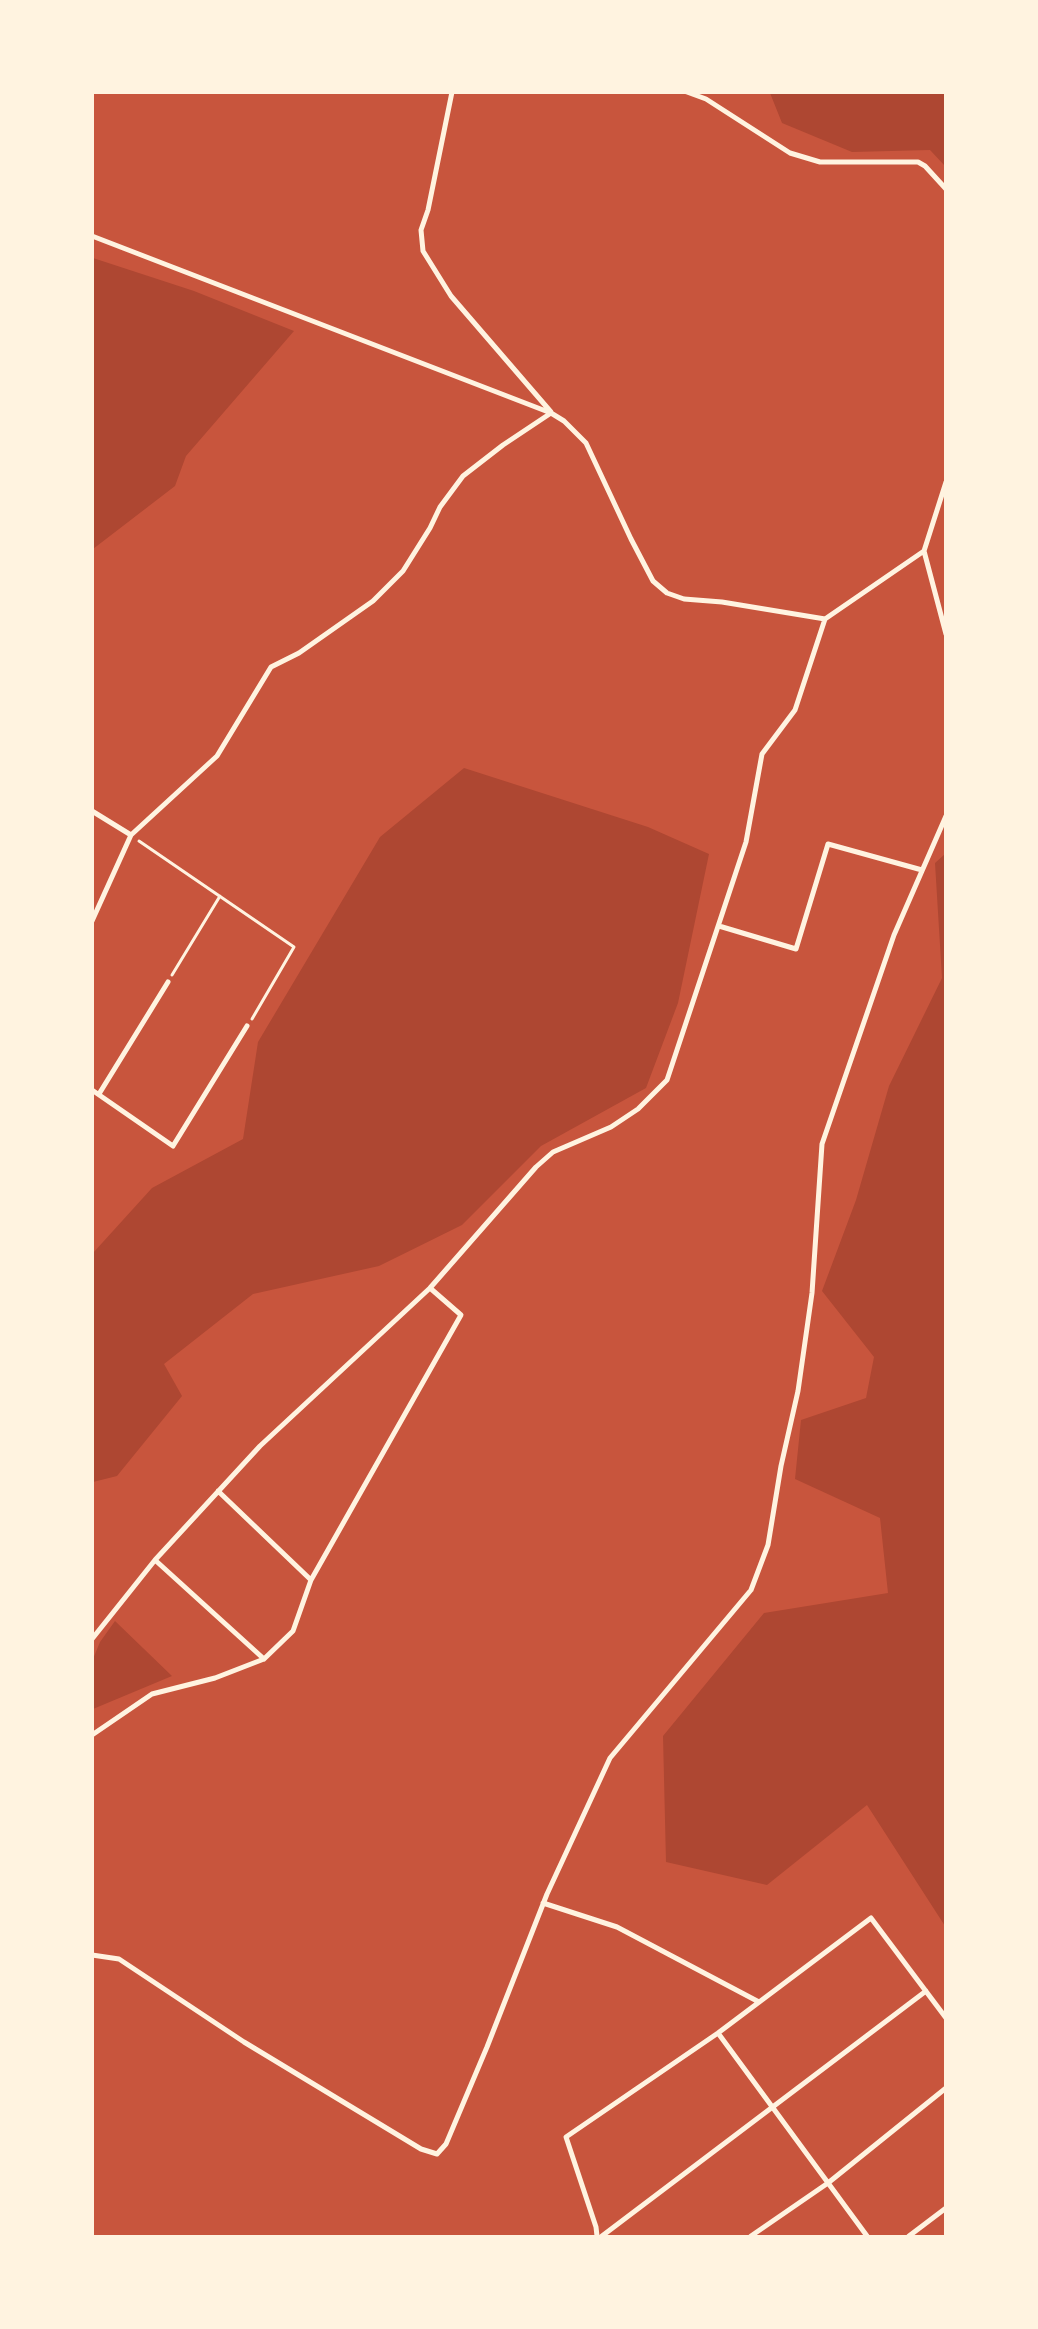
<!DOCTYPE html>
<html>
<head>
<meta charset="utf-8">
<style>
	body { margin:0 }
	#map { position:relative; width:1038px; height:2329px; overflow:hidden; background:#c8553d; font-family:"Roboto Condensed",sans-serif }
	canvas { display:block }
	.frame { position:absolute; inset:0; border:94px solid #fff3e0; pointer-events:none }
</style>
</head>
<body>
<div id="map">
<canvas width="1038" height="2329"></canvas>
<div class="frame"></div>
</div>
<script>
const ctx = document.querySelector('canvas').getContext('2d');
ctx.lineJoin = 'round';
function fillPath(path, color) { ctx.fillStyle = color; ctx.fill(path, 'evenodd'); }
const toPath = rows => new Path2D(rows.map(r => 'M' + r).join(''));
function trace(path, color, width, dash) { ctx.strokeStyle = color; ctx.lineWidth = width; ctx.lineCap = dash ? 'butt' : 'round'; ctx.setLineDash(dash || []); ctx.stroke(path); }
fillPath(toPath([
	[770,93,945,93,945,166,930,150,852,152,782,123],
	[93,258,194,291,294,331,186,456,175,486,93,549],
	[464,768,648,827,709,854,678,1003,646,1088,541,1146,462,1225,379,1266,253,1294,164,1364,182,1396,117,1476,93,1482,93,1253,152,1188,243,1139,258,1042,380,837],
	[945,854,945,1926,867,1805,767,1885,666,1862,663,1736,764,1613,888,1593,880,1518,795,1479,801,1420,866,1398,874,1357,822,1291,856,1200,889,1086,942,978,935,863],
	[115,1621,172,1676,93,1709,93,1659,100,1642]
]), '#ae4732');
trace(toPath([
	[139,841,294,947,252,1019],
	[172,975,220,896]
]), '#fff3e0', 3);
trace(toPath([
	[452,92,428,210,421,230,423,251,451,296,551,412],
	[687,92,706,99,790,153,820,162,918,162,925,166,946,189],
	[92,236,551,413,564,421,586,443,631,539,653,581,667,593,684,599,722,602,825,619],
	[946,482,924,551,946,634],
	[92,811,131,835],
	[92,921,131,835,217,756,271,667,299,653,373,601,403,571,430,528,440,507,463,476,503,445,551,413],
	[719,926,796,949,828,844,922,870],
	[92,1090,173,1146,247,1026],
	[99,1094,168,982],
	[218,1491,311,1580],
	[155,1560,264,1659],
	[92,1639,155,1560,260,1446,430,1288,536,1167,553,1152,611,1127,638,1109,667,1080,746,842,762,754,795,710,825,619,924,551],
	[92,1735,152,1694,215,1678,264,1659,293,1631,311,1580,461,1315,430,1288],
	[543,1903,617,1927,759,2002],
	[92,1955,119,1959,244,2042,421,2149,437,2154,446,2144,487,2047,547,1894,610,1758,751,1590,768,1545,781,1466,798,1391,812,1293,822,1144,894,935,946,816],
	[718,2033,867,2236],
	[597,2236,596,2227,566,2137,718,2033,871,1918,946,2018],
	[602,2236,926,1991],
	[751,2236,828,2183,946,2088],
	[909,2236,946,2208]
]), '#fff3e0', 5);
</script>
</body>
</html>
